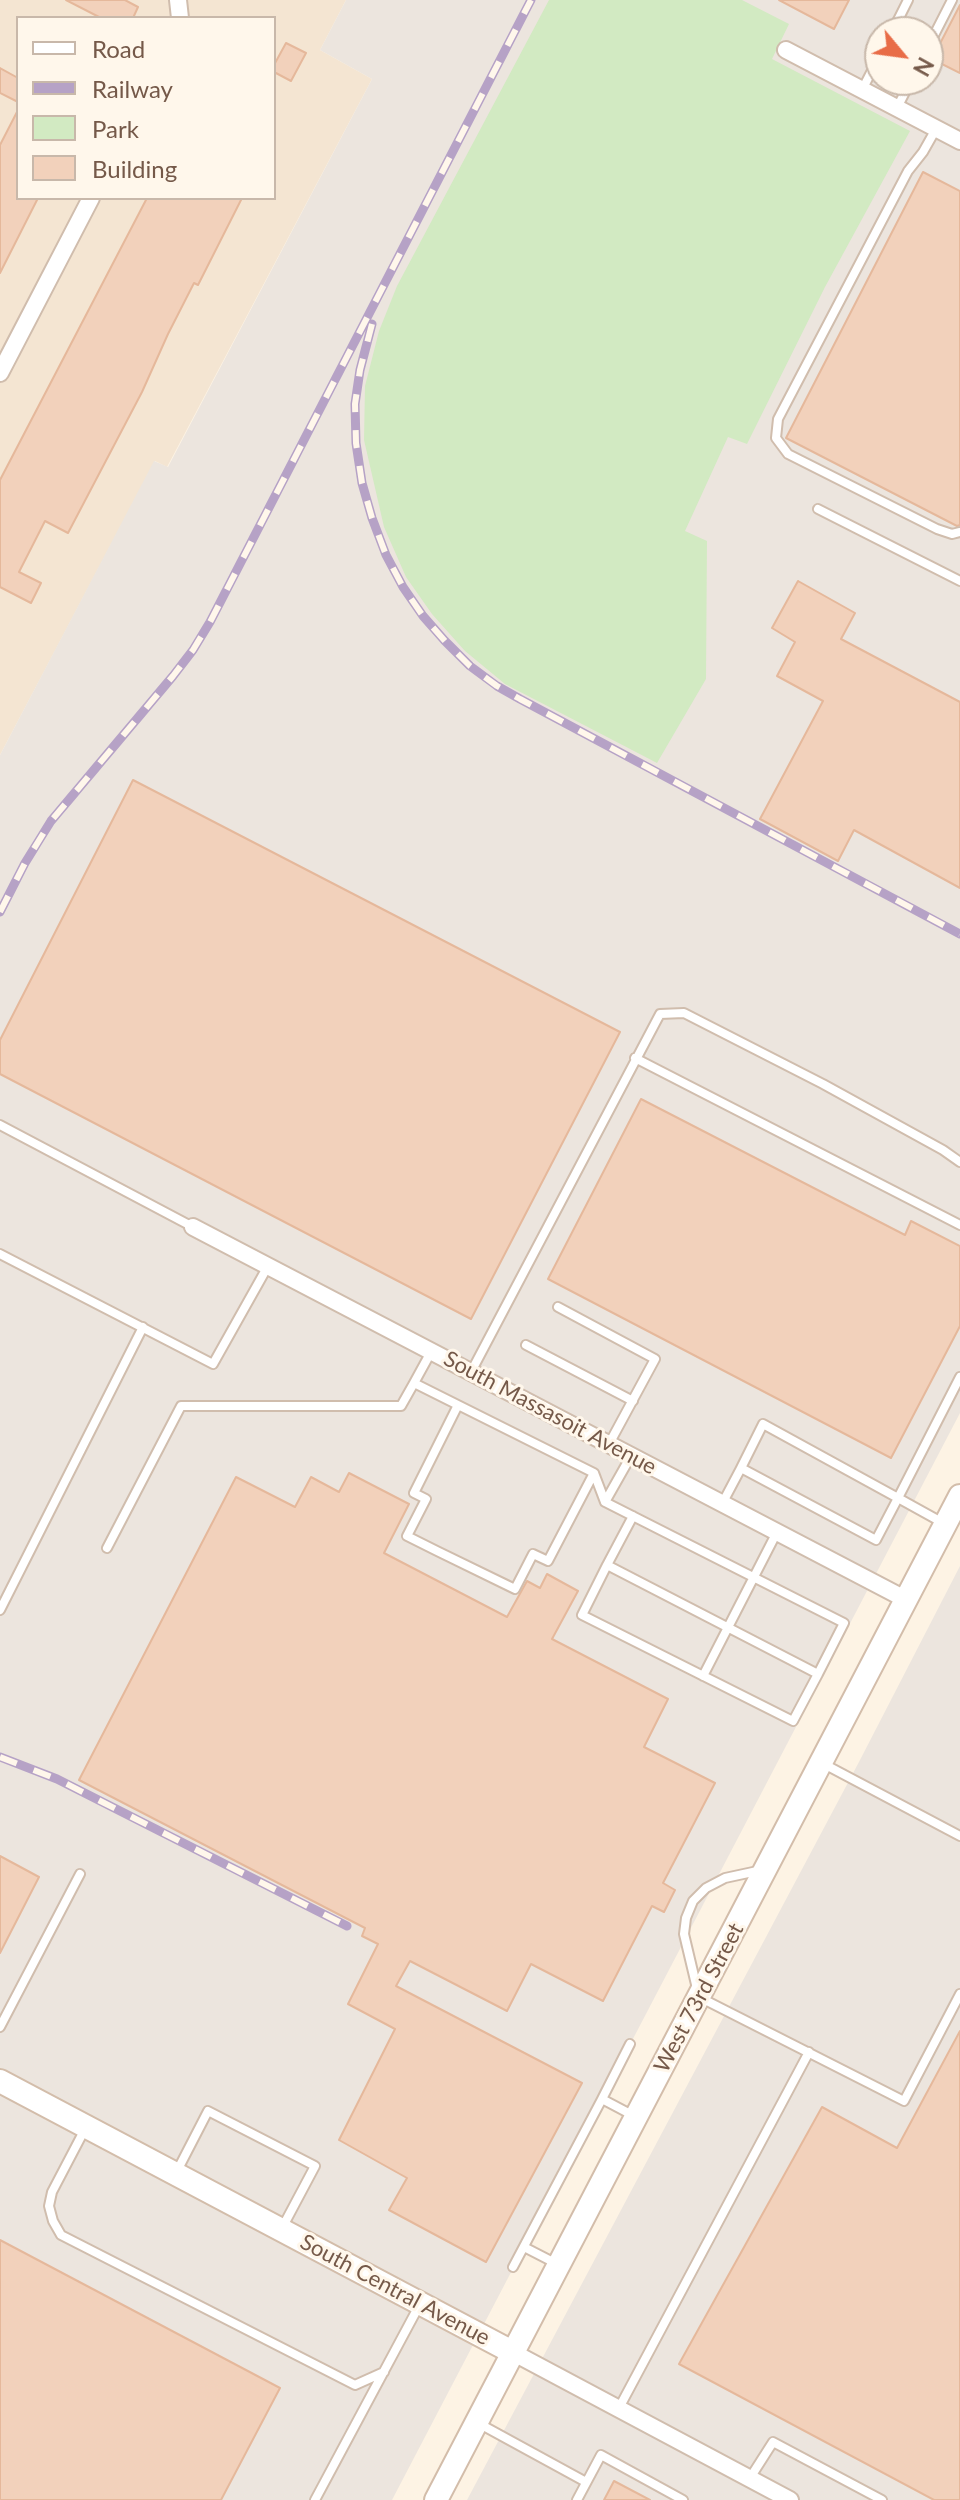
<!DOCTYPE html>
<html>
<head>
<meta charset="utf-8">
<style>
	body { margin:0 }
	#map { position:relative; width:960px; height:2500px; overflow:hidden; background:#fdf3e4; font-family:Lato,sans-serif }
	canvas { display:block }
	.legend { position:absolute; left:16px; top:16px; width:260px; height:184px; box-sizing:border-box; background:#fff7eb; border:2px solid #c8b8aa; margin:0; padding:10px 14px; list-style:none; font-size:24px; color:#755949 }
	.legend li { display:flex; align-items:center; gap:16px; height:40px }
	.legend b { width:40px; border:2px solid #c8b8aa }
	.north { position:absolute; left:864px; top:16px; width:80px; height:80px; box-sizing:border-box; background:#fff7eb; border:2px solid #c8b8aa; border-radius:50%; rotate:119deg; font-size:22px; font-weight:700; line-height:32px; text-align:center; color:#755949 }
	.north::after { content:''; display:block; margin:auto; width:28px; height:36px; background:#e86c47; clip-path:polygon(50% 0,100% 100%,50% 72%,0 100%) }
</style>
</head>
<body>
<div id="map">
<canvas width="960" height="2500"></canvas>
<ul class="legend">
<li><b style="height:10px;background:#fff"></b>Road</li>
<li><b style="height:10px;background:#b6a2c6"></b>Railway</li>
<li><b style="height:22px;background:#d2eac2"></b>Park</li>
<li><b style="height:22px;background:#f2d1bb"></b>Building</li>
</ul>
<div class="north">N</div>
</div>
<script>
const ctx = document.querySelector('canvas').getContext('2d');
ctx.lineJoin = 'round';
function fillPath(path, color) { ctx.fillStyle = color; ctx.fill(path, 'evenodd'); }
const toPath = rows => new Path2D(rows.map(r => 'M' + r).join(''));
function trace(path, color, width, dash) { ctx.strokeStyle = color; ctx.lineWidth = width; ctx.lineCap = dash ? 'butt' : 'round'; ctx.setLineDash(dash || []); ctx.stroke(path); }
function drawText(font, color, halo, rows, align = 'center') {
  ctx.font = font + ' Lato,sans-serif'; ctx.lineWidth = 6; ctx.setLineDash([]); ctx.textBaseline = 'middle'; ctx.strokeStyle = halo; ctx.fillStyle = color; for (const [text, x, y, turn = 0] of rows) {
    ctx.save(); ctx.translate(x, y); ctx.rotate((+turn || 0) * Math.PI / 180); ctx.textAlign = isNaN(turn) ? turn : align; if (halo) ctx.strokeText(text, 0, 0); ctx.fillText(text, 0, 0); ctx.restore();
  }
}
fillPath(toPath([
	[0,0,346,0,320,50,372,79,167,467,155,461,0,755],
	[18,18,274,18,274,198,18,198]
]), '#f4e5d2');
fillPath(toPath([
	[346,0,960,0,960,1413,392,2500,0,2500,0,755,154,461,168,467,372,79,320,50],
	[880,32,928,32,928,80,880,80],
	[960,1566,960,2500,467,2500,860,1760]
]), '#ece5de');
fillPath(toPath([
	[549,0,742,0,789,24,772,59,910,131,825,287,747,444,728,437,685,531,707,541,706,679,657,763,505,684,465,651,432,614,406,577,384,527,364,440,365,386,379,331,397,286]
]), '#d2eac2');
const building = toPath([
	[66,0,125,0,138,7,133,18,101,18,66,0],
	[779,0,849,0,834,29,779,0],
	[960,5,960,73,932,59,960,5],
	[286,43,306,53,291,81,274,72,274,65,286,43],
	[0,68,18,78,18,102,0,93,0,68],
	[18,110,18,198,38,198,0,273,0,145,18,110],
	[923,172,960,191,960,525,957,526,786,438,923,172],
	[147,198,242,198,198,285,194,283,168,334,142,392,68,533,45,521,19,572,41,583,31,603,0,587,0,480,147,198],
	[798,581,855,613,841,639,960,702,960,888,854,830,838,861,760,819,823,701,777,676,795,642,772,628,798,581],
	[133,780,620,1032,471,1319,0,1074,0,1040,133,780],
	[641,1099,905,1235,911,1221,960,1246,960,1326,891,1458,548,1279,641,1099],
	[349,1473,409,1504,384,1553,507,1617,527,1581,540,1588,547,1574,578,1591,552,1639,668,1699,644,1747,715,1783,663,1883,675,1890,664,1912,652,1906,603,2001,531,1964,507,2011,410,1961,396,1986,582,2083,486,2262,389,2210,407,2178,339,2140,395,2029,348,2004,378,1944,362,1936,365,1928,79,1780,236,1477,295,1507,311,1477,339,1492,349,1473],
	[0,1856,39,1877,0,1953,0,1856],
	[960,2031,960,2500,934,2500,679,2364,822,2107,897,2148,960,2031],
	[0,2240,280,2388,221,2500,0,2500,0,2240],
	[614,2481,650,2500,604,2500,614,2481]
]);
fillPath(building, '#f2d1bb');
trace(building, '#e5b89b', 2);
const lane = toPath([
	[892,32,908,0],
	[928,47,952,0],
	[862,90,880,55],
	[897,108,911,80],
	[936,129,923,152,908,171,778,419,776,438,788,454,937,529,952,534,960,532],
	[818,509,960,581],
	[635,1058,960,1225],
	[0,1125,193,1227],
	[0,1254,213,1364,268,1266],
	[558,1307,655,1359,609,1444],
	[526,1345,633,1401],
	[431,1352,414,1383,594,1473,605,1502,844,1623,818,1674,607,1565,633,1516],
	[471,1372,660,1014,684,1013,823,1084,943,1150,960,1162],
	[458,1405,414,1493,426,1499,407,1536,437,1551,515,1589,533,1554,548,1561,594,1473],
	[605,1502,631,1456],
	[723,1502,741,1468],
	[945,1524,898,1498,763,1424,741,1468,876,1540,898,1498,960,1377],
	[107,1548,181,1406,401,1406,414,1383],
	[607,1565,582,1615,793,1721,818,1674],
	[0,1610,143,1327],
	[703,1676,777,1532],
	[822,1763,960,1836],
	[762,1870,725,1878,706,1888,693,1901,686,1918,684,1934,699,1997,904,2101,960,1994],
	[0,2027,80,1874],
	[602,2099,630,2044],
	[85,2129,52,2192,49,2206,53,2221,61,2235,355,2385,384,2372],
	[176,2173,208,2111,315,2166,281,2230],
	[524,2247,559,2265],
	[513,2267,602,2099,636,2117],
	[619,2408,809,2052],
	[478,2423,586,2482],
	[750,2478,773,2442,882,2500],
	[315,2500,420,2304],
	[577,2500,601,2455,683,2500]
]);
const street = toPath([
	[178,0,180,18],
	[786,50,960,141],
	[0,373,91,198],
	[193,1227,907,1600],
	[514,2353,790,2500]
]);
const secondary = toPath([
	[0,2081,514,2353],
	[436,2500,960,1496]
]);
trace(lane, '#d0bdad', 12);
trace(street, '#d0bdad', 20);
trace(secondary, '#d3bdaa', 26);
trace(lane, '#fff', 8);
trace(street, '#fff', 16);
trace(secondary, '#fff', 22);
const rail = toPath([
	[372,324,360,370,355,404,356,443,362,483,372,518,386,555,403,587,423,616,445,641,470,666,497,686,520,699,960,934],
	[0,912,25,863,51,821,173,676,193,650,210,622,531,0],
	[0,1757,57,1779,347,1926]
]);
trace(rail, '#b6a2c6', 9);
trace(rail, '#fff7eb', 6, [18]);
drawText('22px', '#755949', '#fff7eb', [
	["South Massasoit Avenue",550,1413,28],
	["West 73rd Street",699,1998,-62],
	["South Central Avenue",395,2290,28]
]);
</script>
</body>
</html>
